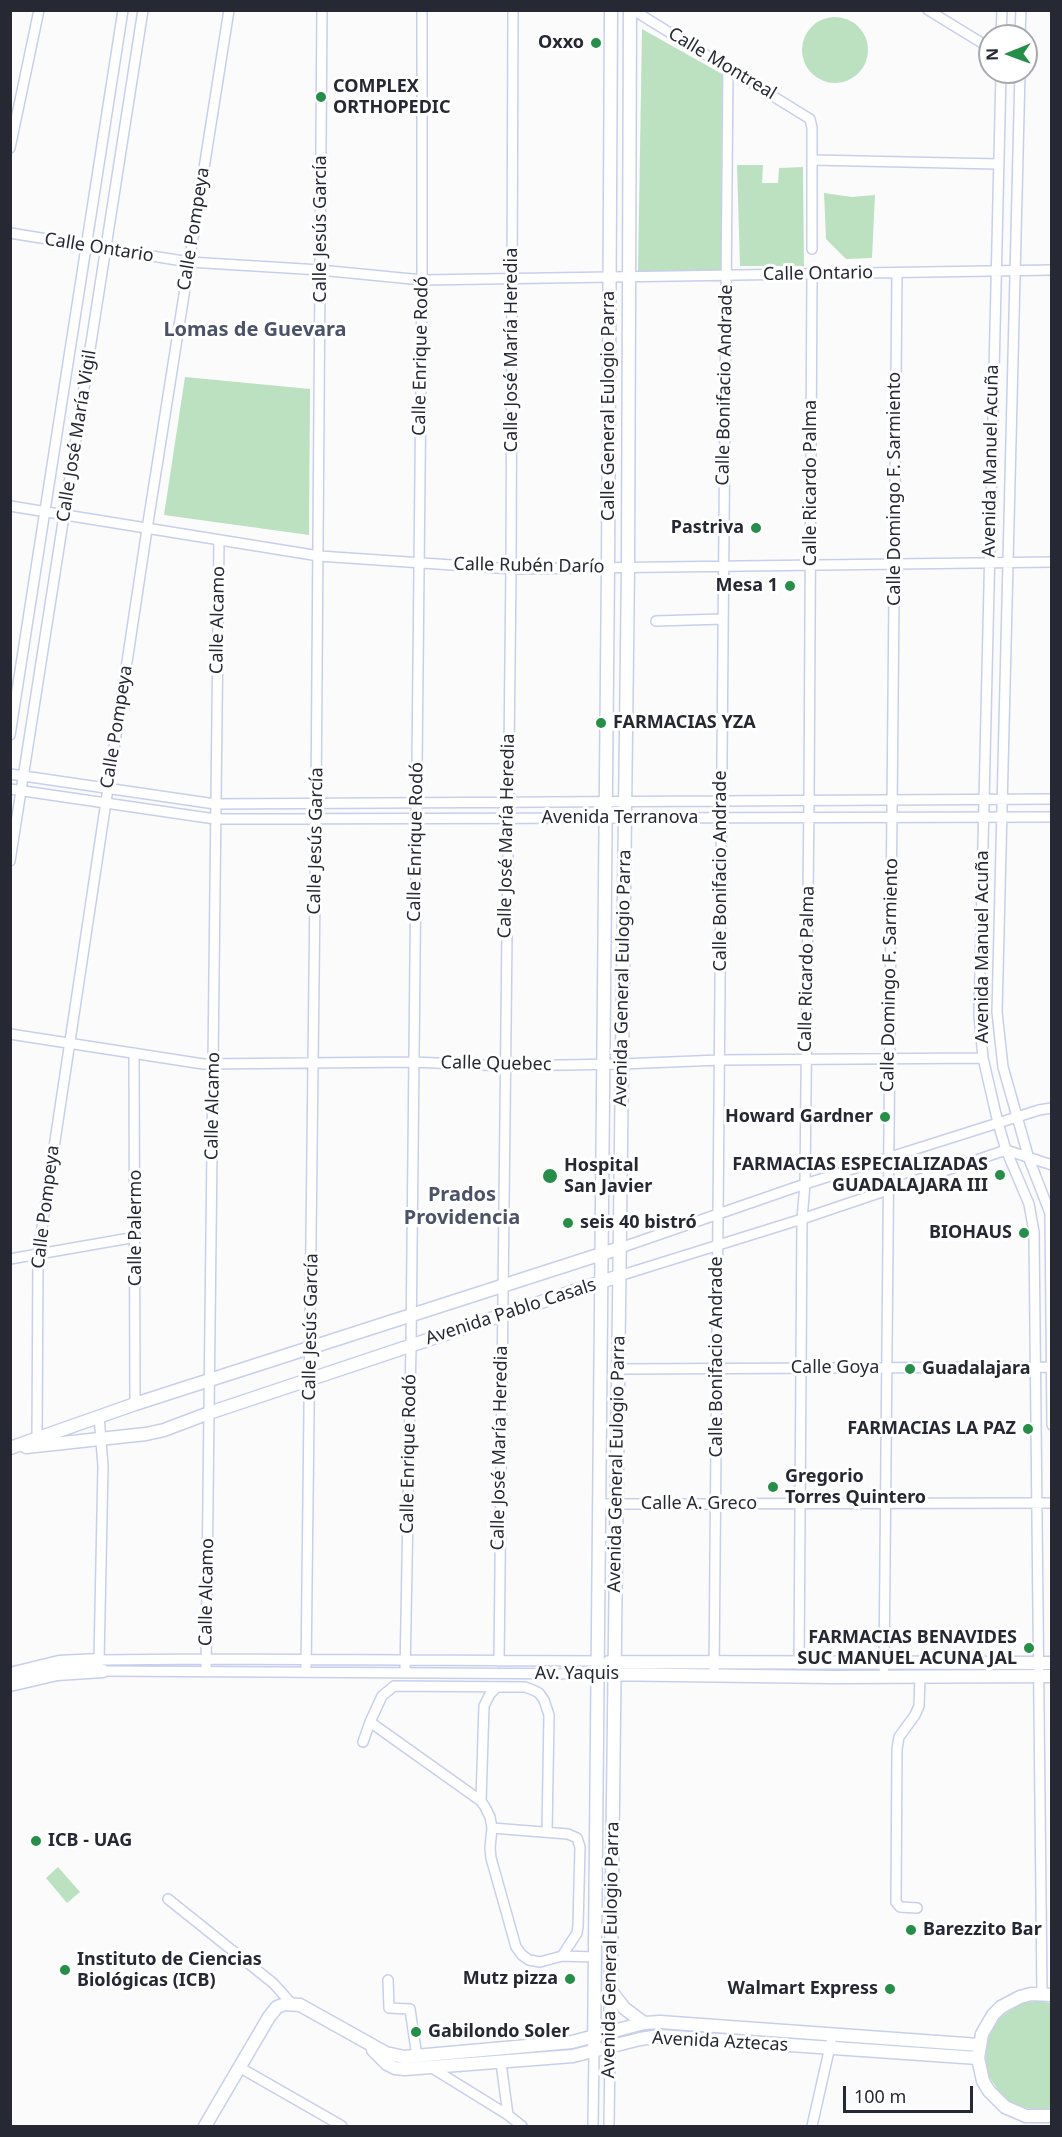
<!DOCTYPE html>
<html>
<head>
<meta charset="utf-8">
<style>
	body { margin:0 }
	#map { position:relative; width:1062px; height:2137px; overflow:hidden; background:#fbfbfb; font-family:"Noto Sans",sans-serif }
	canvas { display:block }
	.frame { position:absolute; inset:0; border:12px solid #262934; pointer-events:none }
	.north { position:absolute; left:978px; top:24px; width:60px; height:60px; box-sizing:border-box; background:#fff; border:2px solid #a8a9ae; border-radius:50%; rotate:269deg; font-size:16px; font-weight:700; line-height:24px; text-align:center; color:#262934 }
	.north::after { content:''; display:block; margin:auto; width:21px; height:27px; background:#248f46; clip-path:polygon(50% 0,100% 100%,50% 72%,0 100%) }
	.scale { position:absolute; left:843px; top:2086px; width:130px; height:27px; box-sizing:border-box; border:3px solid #262934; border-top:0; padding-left:8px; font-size:18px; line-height:21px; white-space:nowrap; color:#262934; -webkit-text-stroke:4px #fff; paint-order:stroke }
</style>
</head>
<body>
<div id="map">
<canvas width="1062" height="2137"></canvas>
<div class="frame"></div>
<div class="north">N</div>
<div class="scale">100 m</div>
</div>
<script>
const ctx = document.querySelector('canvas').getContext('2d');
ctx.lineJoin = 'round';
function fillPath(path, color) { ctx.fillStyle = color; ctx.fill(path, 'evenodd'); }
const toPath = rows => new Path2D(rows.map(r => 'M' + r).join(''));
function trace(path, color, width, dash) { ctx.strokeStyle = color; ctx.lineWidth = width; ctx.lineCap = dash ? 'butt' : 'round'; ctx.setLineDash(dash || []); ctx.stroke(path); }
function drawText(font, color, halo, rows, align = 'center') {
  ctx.font = font + ' "Noto Sans",sans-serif'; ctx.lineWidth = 6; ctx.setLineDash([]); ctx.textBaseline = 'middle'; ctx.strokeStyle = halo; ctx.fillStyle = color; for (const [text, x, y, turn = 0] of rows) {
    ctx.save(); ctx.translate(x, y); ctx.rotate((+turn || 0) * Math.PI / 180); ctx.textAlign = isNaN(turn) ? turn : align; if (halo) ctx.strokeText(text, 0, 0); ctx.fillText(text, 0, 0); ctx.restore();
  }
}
fillPath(toPath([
	'802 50a33 33 0 1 1 66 0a33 33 0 1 1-66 0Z',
	[642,29,722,74,721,270,638,272],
	[737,165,763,165,762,183,778,183,779,168,803,167,804,266,740,266],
	[824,193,852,197,875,195,872,258,846,259,826,239],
	[185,377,310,389,309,535,164,515],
	[58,1867,80,1892,67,1903,46,1878],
	[1036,2001,1052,2003,1051,2109,1036,2111,1012,2103,1002,2096,988,2075,985,2062,988,2037,1001,2016,1023,2003]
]), '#bbe1c1');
const minor = toPath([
	[633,10,810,119,812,128,812,249],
	[928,10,990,48],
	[1001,36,1002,10],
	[1020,36,1021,10],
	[1001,72,979,1015,983,1058,998,1123,1006,1150,1029,1204,1034,1232,1042,1994],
	[1020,72,997,1012,1003,1067,1029,1159,1050,1213,1052,1425],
	[10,148,39,10],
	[812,160,998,164],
	[10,233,189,262,320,270,422,280,1052,270],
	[10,506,319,556,511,569,1052,562],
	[656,621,723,619],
	[10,735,123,10],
	[10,774,215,804,1052,799],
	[10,789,215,819,1052,817],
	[10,861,143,10],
	[10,1034,203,1064,413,1062,504,1066,621,1064,720,1060,983,1058],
	[134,1053,135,1404],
	[620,1248,805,1184,1039,1110,1052,1108],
	[10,1259,136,1237],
	[619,1276,802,1219,1006,1150,1052,1165],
	[618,1369,1052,1367],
	[99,1416,103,1466,99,1660,206,1659,597,1661],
	[37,1442,38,1254,147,529,229,10],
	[598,1504,1052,1503],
	[499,1661,511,569,513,10],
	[799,1664,802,1219,805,1184,809,800,812,274],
	[884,1668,897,273],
	[103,1671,597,1674],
	[206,1672,219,540],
	[306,1672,316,804,322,10],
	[405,1673,411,1345,422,280,422,10],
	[714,1674,728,68],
	[370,1722,481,1801,485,1807,490,1817,492,1828,490,1848,491,1858,516,1947,522,1955,529,1960,540,1962,562,1956,595,1957],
	[363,1742,370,1722,382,1696,394,1686,525,1687,533,1690,539,1693,544,1700,549,1715,547,1832],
	[481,1801,484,1706,490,1694,497,1687],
	[492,1828,568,1834,577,1838,580,1847,578,1926,577,1933,562,1956],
	[168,1899,273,1983,292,2004],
	[917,1908,900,1907,896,1902,897,1749,899,1737,915,1715,919,1706,920,1677],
	[388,1980,389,2008,410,2009,417,2057],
	[501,2063,508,2115],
	[239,2067,342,2126],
	[432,2068,508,2115,522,2126],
	[593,2126,594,2052],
	[609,2126,610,2047],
	[812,2126,831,2042]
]);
const tertiary = toPath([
	[26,1447,146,1434,164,1430,209,1413,619,1276],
	[10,1448,135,1404,620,1248],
	[609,1662,1052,1663],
	[10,1674,59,1662,99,1660],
	[597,1674,833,1677,1052,1676],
	[10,1685,57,1674,103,1671],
	[611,1991,624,2008,644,2023],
	[1052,1995,1031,1994,1020,1997,1001,2007,993,2015,982,2034,978,2058,983,2081,989,2091,1005,2107,1026,2116,1052,2116],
	[610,2047,628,567,630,10],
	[373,2050,387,2064,395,2068,405,2069,573,2056,640,2039,660,2036,978,2058],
	[594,2052,608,567,611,10],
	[205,2126,269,2017,277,2007,285,2004,300,2005,386,2053,404,2057,572,2042,644,2023,660,2022,979,2045]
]);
trace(minor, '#c8cfec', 12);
trace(tertiary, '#c8cfec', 15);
trace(minor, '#fff', 9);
trace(tertiary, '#fff', 12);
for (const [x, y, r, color] of [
	[596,43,6,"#248f46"],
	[321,97,6,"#248f46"],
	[756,528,6,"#248f46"],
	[790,586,6,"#248f46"],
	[601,723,6,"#248f46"],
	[885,1117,6,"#248f46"],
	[1000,1175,6,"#248f46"],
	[550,1176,8,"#248f46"],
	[568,1223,6,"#248f46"],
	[1024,1233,6,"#248f46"],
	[910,1369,6,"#248f46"],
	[1028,1429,6,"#248f46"],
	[773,1487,6,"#248f46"],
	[1029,1648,6,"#248f46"],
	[36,1841,6,"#248f46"],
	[911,1930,6,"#248f46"],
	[65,1970,6,"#248f46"],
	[570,1979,6,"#248f46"],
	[890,1989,6,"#248f46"],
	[416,2032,6,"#248f46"]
]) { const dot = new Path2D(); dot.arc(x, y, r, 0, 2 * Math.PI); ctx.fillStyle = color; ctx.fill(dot); trace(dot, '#fff', 2); }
drawText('bold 18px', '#262934', '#fff', [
	["Oxxo",584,43],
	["COMPLEX",333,87,"left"],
	["ORTHOPEDIC",333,108,"left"],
	["Pastriva",744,528],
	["Mesa 1",778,586],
	["FARMACIAS YZA",613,723,"left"],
	["Howard Gardner",873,1117],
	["FARMACIAS ESPECIALIZADAS",988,1165],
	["GUADALAJARA III",988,1186],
	["Hospital",564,1166,"left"],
	["San Javier",564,1187,"left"],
	["seis 40 bistró",580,1223,"left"],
	["BIOHAUS",1012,1233],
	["Guadalajara",922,1369,"left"],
	["FARMACIAS LA PAZ",1016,1429],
	["Gregorio",785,1477,"left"],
	["Torres Quintero",785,1498,"left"],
	["FARMACIAS BENAVIDES",1017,1638],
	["SUC MANUEL ACUNA JAL",1017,1659],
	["ICB - UAG",48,1841,"left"],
	["Barezzito Bar",923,1930,"left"],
	["Instituto de Ciencias",77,1960,"left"],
	["Biológicas (ICB)",77,1981,"left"],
	["Mutz pizza",558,1979],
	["Walmart Express",878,1989],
	["Gabilondo Soler",428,2032,"left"]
], 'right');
drawText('18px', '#262934', '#fff', [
	["Calle Montreal",722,64,31],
	["Calle Pompeya",194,229,-81],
	["Calle Jesús García",321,229,-90],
	["Calle Ontario",99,248,9],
	["Calle Ontario",818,274,-1],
	["Calle José María Heredia",512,350,-90],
	["Calle Enrique Rodó",421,356,-89],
	["Calle Bonifacio Andrade",725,385,-89],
	["Calle General Eulogio Parra",609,406,-90],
	["Calle José María Vigil",77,436,-81],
	["Avenida Manuel Acuña",991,461,-89],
	["Calle Ricardo Palma",811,483,-90],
	["Calle Domingo F. Sarmiento",895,489,-90],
	["Calle Rubén Darío",529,566,1],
	["Calle Alcamo",218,620,-89],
	["Calle Pompeya",117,727,-81],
	["Avenida Terranova",620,818],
	["Calle José María Heredia",507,836,-89],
	["Calle Jesús García",316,841,-89],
	["Calle Enrique Rodó",416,842,-89],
	["Calle Bonifacio Andrade",721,871,-90],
	["Avenida Manuel Acuña",983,947,-90],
	["Calle Ricardo Palma",807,969,-89],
	["Calle Domingo F. Sarmiento",890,975,-89],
	["Avenida General Eulogio Parra",623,978,-89],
	["Calle Quebec",496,1064,1],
	["Calle Alcamo",213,1106,-89],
	["Calle Pompeya",46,1207,-83],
	["Calle Palermo",136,1228,-90],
	["Avenida Pablo Casals",511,1312,-18],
	["Calle Jesús García",311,1327,-89],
	["Calle Bonifacio Andrade",717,1357,-90],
	["Calle Goya",835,1368],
	["Calle José María Heredia",500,1448,-89],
	["Calle Enrique Rodó",409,1454,-89],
	["Avenida General Eulogio Parra",617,1464,-89],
	["Calle A. Greco",699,1504],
	["Calle Alcamo",207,1592,-89],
	["Av. Yaquis",577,1674],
	["Avenida General Eulogio Parra",611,1950,-89],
	["Avenida Aztecas",720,2042,3]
]);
drawText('bold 20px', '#4c526a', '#fff', [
	["Lomas de Guevara",255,330],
	["Prados",462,1195],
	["Providencia",462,1218]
]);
</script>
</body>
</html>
